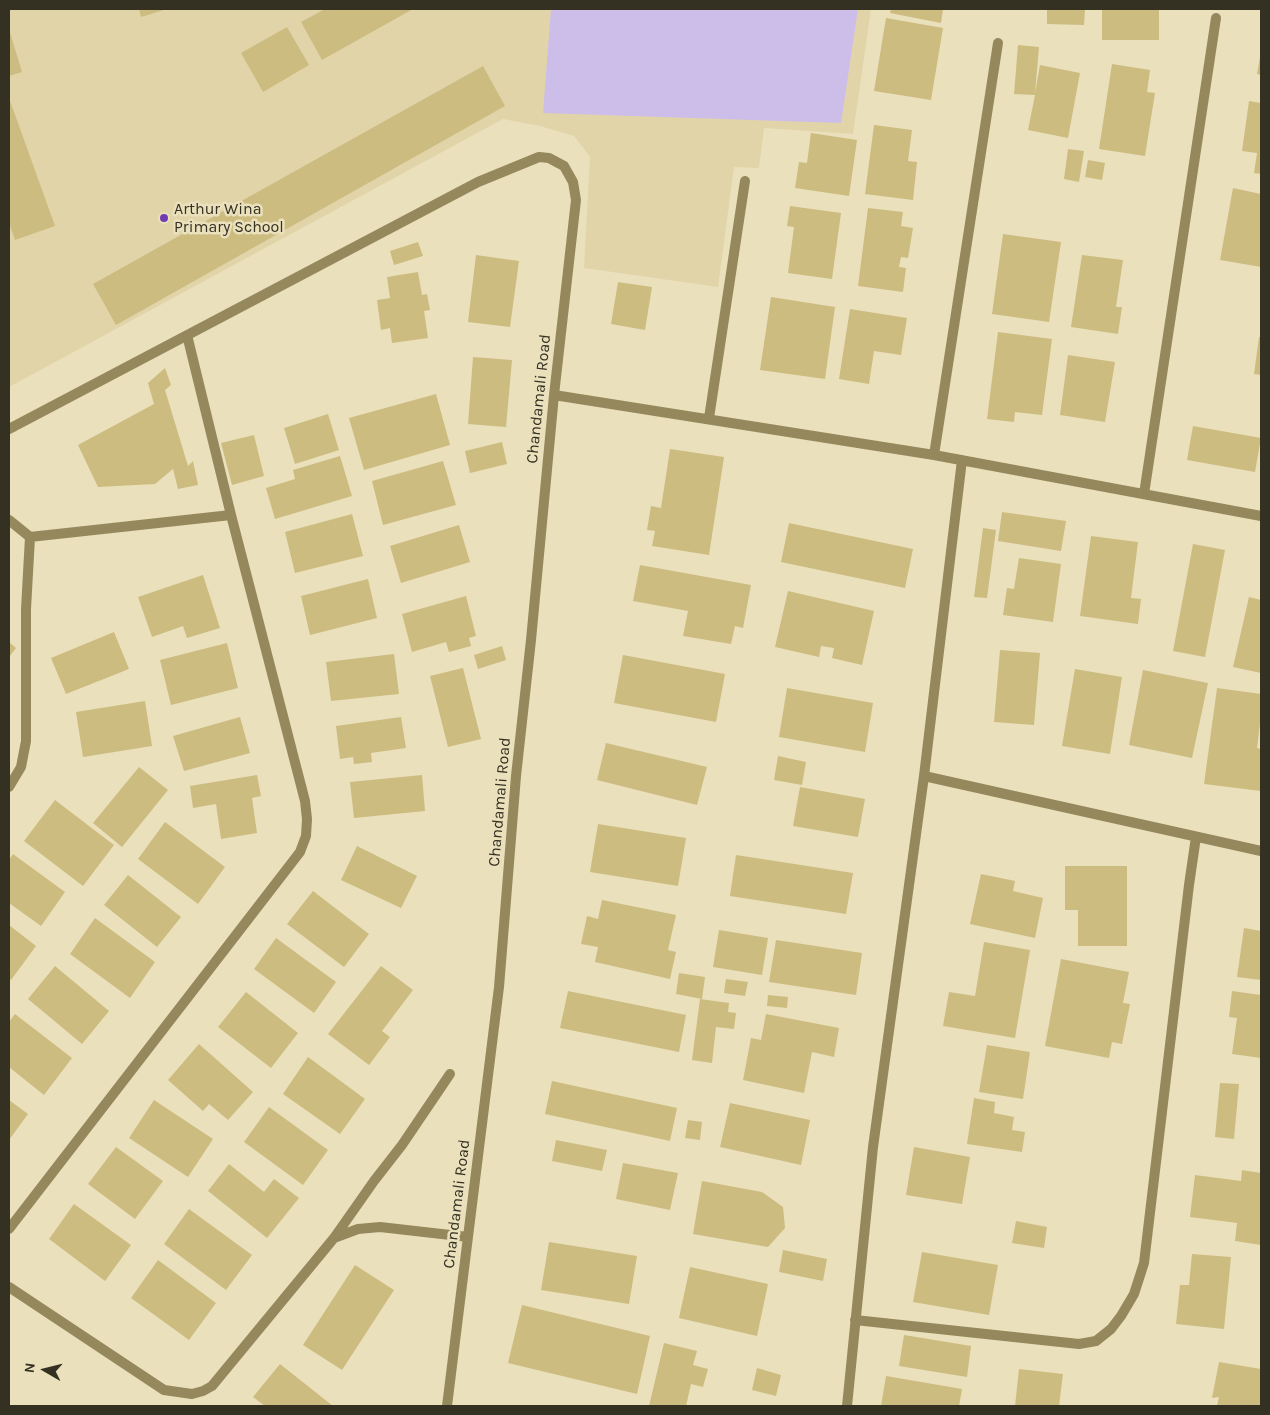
<!DOCTYPE html>
<html>
<head>
<meta charset="utf-8">
<style>
	body { margin:0 }
	#map { position:relative; width:1270px; height:1415px; overflow:hidden; background:#eae0bc; font-family:Karla,sans-serif }
	canvas { display:block }
	.frame { position:absolute; inset:0; border:10px solid #343022; pointer-events:none }
	.north { position:absolute; left:20px; top:1345px; width:50px; height:50px; -webkit-text-stroke:4px #eae0bc; paint-order:stroke; rotate:278deg; font-size:14px; font-weight:700; line-height:20px; text-align:center; color:#343022 }
	.north::after { content:''; display:block; margin:auto; width:18px; height:22px; background:#343022; clip-path:polygon(50% 0,100% 100%,50% 72%,0 100%) }
</style>
</head>
<body>
<div id="map">
<canvas width="1270" height="1415"></canvas>
<div class="frame"></div>
<div class="north">N</div>
</div>
<script>
const ctx = document.querySelector('canvas').getContext('2d');
ctx.lineJoin = 'round';
function fillPath(path, color) { ctx.fillStyle = color; ctx.fill(path, 'evenodd'); }
const toPath = rows => new Path2D(rows.map(r => 'M' + r).join(''));
function trace(path, color, width, dash) { ctx.strokeStyle = color; ctx.lineWidth = width; ctx.lineCap = dash ? 'butt' : 'round'; ctx.setLineDash(dash || []); ctx.stroke(path); }
function drawText(font, color, halo, rows, align = 'center') {
  ctx.font = font + ' Karla,sans-serif'; ctx.lineWidth = 5; ctx.setLineDash([]); ctx.textBaseline = 'middle'; ctx.strokeStyle = halo; ctx.fillStyle = color; for (const [text, x, y, turn = 0] of rows) {
    ctx.save(); ctx.translate(x, y); ctx.rotate((+turn || 0) * Math.PI / 180); ctx.textAlign = isNaN(turn) ? turn : align; if (halo) ctx.strokeText(text, 0, 0); ctx.fillText(text, 0, 0); ctx.restore();
  }
}
fillPath(toPath([
	[9,9,871,9,853,134,764,128,759,168,734,167,718,287,584,268,590,157,574,136,540,126,503,119,9,387]
]), '#e1d4a9');
fillPath(toPath([
	[551,9,858,9,841,123,543,113]
]), '#cdbee9');
fillPath(toPath([
	[139,9,167,9,141,17],
	[325,9,413,9,322,60,301,22],
	[891,9,943,9,941,23,890,13],
	[1047,9,1085,9,1084,25,1047,24],
	[1102,9,1159,9,1159,40,1102,40],
	[886,18,943,28,931,100,874,91],
	[287,27,309,65,263,92,241,53],
	[9,29,22,72,9,76],
	[1018,45,1039,47,1035,93,1040,65,1080,73,1068,138,1028,130,1035,95,1014,94],
	[1260,57,1261,57,1261,75,1257,74],
	[1112,64,1150,70,1147,92,1155,93,1145,156,1099,149],
	[483,66,505,106,116,325,93,284],
	[9,98,55,226,15,240,9,223],
	[1249,101,1261,103,1261,174,1254,173,1257,153,1242,151],
	[874,125,912,130,908,161,917,162,913,200,865,194],
	[811,133,857,140,849,196,795,188,799,162,807,163],
	[1068,149,1084,151,1079,182,1064,179],
	[1088,160,1105,163,1102,180,1085,177],
	[1233,188,1261,194,1261,267,1220,260],
	[790,206,841,213,832,279,788,273,794,227,787,226],
	[868,208,903,212,901,226,913,228,908,258,901,257,899,267,906,268,903,292,858,286],
	[1003,234,1061,242,1049,322,992,314],
	[418,242,423,256,394,265,390,251],
	[476,255,519,261,510,327,468,322],
	[1082,255,1123,260,1116,307,1122,307,1118,334,1071,327],
	[418,272,422,295,427,294,430,310,424,311,428,338,392,343,390,328,381,330,377,300,390,298,387,277],
	[618,282,652,287,645,330,611,324],
	[771,297,835,307,825,379,760,370],
	[850,309,907,318,901,355,874,351,869,384,839,379],
	[998,332,1052,339,1042,415,1015,412,1014,422,987,419],
	[1259,337,1261,337,1261,375,1254,374],
	[1068,355,1115,362,1105,422,1060,415],
	[473,357,512,360,506,427,468,424],
	[165,368,171,385,165,390,188,466,193,461,198,485,178,489,173,469,155,484,98,487,78,445,154,404,148,383],
	[436,394,450,445,364,470,349,418],
	[328,414,339,450,295,464,284,428],
	[1193,426,1261,438,1255,472,1187,460],
	[254,435,264,476,232,485,221,443],
	[502,442,507,464,470,473,465,451],
	[670,449,724,457,709,555,652,546,655,531,647,530,651,506,661,508],
	[340,456,352,496,275,519,266,488,295,479,293,470],
	[443,461,456,505,383,525,372,481],
	[1002,512,1066,521,1061,551,998,541],
	[352,514,363,556,295,573,285,532],
	[789,523,913,549,905,588,781,562],
	[459,525,470,562,401,583,390,546],
	[983,528,996,530,987,598,974,597],
	[1091,536,1138,542,1131,598,1141,599,1138,624,1080,616],
	[1193,544,1225,550,1205,657,1173,651],
	[1019,558,1061,564,1053,622,1003,615,1007,588,1014,589],
	[640,565,751,585,743,628,735,626,731,644,683,636,688,611,633,601],
	[203,575,220,628,187,638,183,626,152,637,138,597],
	[368,579,377,618,310,635,301,596],
	[788,591,874,611,862,665,832,658,834,648,821,646,819,657,775,647],
	[466,596,476,636,469,638,471,646,449,652,446,642,412,652,402,614],
	[1249,597,1261,600,1261,673,1233,667],
	[114,632,129,669,66,694,51,658],
	[9,642,16,648,9,657],
	[227,643,238,688,171,705,160,660],
	[502,646,506,660,478,669,474,655],
	[1000,650,1040,653,1034,725,994,722],
	[394,654,399,694,331,701,326,662],
	[623,655,725,674,716,722,614,703],
	[463,668,481,739,448,747,430,676],
	[1075,669,1122,677,1110,754,1062,746],
	[1143,670,1208,683,1192,758,1129,745],
	[787,688,873,703,865,752,779,737],
	[1217,688,1261,694,1261,715,1257,748,1261,749,1261,791,1204,784],
	[145,701,152,746,83,757,76,712],
	[240,717,250,753,184,771,173,736],
	[401,717,406,748,371,753,372,762,354,764,353,757,340,759,336,726],
	[606,743,707,767,697,805,597,780],
	[778,756,806,762,802,785,774,780],
	[139,767,168,790,122,847,93,823],
	[257,775,261,796,252,798,257,833,221,839,216,804,193,808,190,786],
	[422,775,425,811,354,818,350,782],
	[800,787,865,799,858,837,793,826],
	[55,800,114,845,83,886,24,841],
	[165,822,225,867,198,904,138,859],
	[598,824,686,838,678,886,590,872],
	[357,846,417,876,401,908,341,880],
	[13,854,65,892,41,926,9,903,9,860],
	[736,855,853,873,846,914,730,896],
	[1065,866,1127,866,1127,946,1078,946,1078,910,1065,910],
	[981,874,1015,881,1013,891,1043,898,1035,938,970,924],
	[128,875,181,917,157,947,104,905],
	[313,891,369,934,344,967,287,924],
	[602,900,676,915,668,950,676,952,670,979,595,962,598,947,581,944,587,916,598,919],
	[95,918,155,962,130,998,70,954],
	[9,925,36,946,11,980,9,978],
	[1244,928,1261,931,1261,980,1237,977],
	[719,930,768,938,762,975,713,967],
	[276,938,336,982,314,1013,254,969],
	[776,940,862,953,856,995,769,982],
	[984,942,1030,950,1015,1038,943,1026,949,992,975,996],
	[1061,959,1129,972,1123,1003,1130,1004,1122,1044,1112,1042,1109,1058,1045,1046],
	[55,966,109,1011,82,1044,28,999],
	[381,966,413,990,382,1031,390,1037,369,1065,328,1034],
	[679,973,705,977,702,999,676,994],
	[726,979,748,982,745,996,724,993],
	[568,991,686,1015,679,1052,560,1028],
	[1232,991,1261,995,1261,1058,1232,1054,1237,1018,1229,1017],
	[246,992,298,1033,271,1068,218,1027],
	[768,995,788,997,787,1008,767,1006],
	[700,999,729,1003,728,1012,736,1013,734,1029,716,1027,712,1063,692,1060],
	[15,1014,72,1058,44,1095,9,1067,9,1022],
	[766,1014,839,1028,834,1057,812,1052,804,1093,743,1080,751,1038,761,1040],
	[199,1044,253,1092,228,1120,209,1104,203,1111,168,1080],
	[987,1045,1030,1052,1023,1099,979,1092],
	[308,1057,365,1099,340,1134,283,1094],
	[552,1081,677,1108,670,1141,545,1114],
	[1220,1083,1239,1084,1234,1139,1215,1137],
	[974,1098,995,1102,994,1113,1014,1117,1012,1130,1025,1132,1022,1152,967,1144],
	[9,1100,28,1114,9,1140],
	[154,1100,213,1139,188,1177,129,1138],
	[730,1103,810,1120,801,1165,720,1147],
	[269,1107,328,1150,303,1185,244,1142],
	[688,1120,702,1122,700,1140,685,1138],
	[556,1140,607,1150,602,1171,552,1161],
	[116,1147,163,1181,135,1219,88,1184],
	[914,1147,970,1157,962,1204,906,1195],
	[623,1163,678,1173,670,1210,616,1199],
	[229,1164,264,1192,274,1179,299,1198,267,1238,208,1191],
	[1242,1170,1261,1173,1261,1245,1235,1241,1237,1223,1190,1217,1195,1175,1241,1181],
	[702,1181,762,1192,783,1207,785,1228,768,1247,693,1234],
	[74,1204,131,1245,105,1281,49,1239],
	[189,1209,252,1255,226,1290,164,1244],
	[1016,1221,1047,1227,1044,1248,1012,1243],
	[549,1242,637,1256,629,1304,541,1290],
	[783,1250,827,1259,823,1281,779,1272],
	[922,1252,998,1265,989,1315,913,1302],
	[1192,1254,1231,1257,1224,1329,1176,1324,1180,1285,1189,1285],
	[158,1260,216,1303,189,1340,131,1298],
	[355,1265,394,1290,342,1370,303,1345],
	[690,1267,768,1284,757,1336,679,1318],
	[522,1305,650,1336,637,1394,508,1363],
	[904,1335,971,1346,967,1377,899,1366],
	[664,1343,697,1351,693,1365,708,1369,703,1387,691,1384,686,1406,649,1406],
	[1219,1362,1261,1369,1260,1406,1217,1406,1219,1397,1212,1398],
	[280,1364,333,1406,265,1406,253,1397],
	[757,1368,781,1375,776,1396,752,1390],
	[1019,1369,1063,1374,1059,1406,1015,1406],
	[886,1376,962,1389,959,1406,881,1406]
]), '#cdbc80');
trace(toPath([
	[554,395,934,455,1261,516],
	[709,418,745,181],
	[9,429,478,182,539,157,549,158,564,166,573,182,576,200,554,395,531,640,516,776,499,987,447,1406],
	[934,455,998,43],
	[1144,494,1216,18],
	[9,520,30,537,26,609,26,741,21,767,9,787],
	[30,537,231,515],
	[924,776,1261,851],
	[9,1229,300,852,306,836,307,819,305,801,231,515,187,335],
	[334,1238,374,1181,402,1145,450,1074],
	[9,1287,164,1390,192,1394,203,1391,212,1386,334,1238,358,1229,380,1227,468,1237],
	[855,1320,1079,1344,1096,1341,1111,1329,1121,1316,1134,1294,1144,1263,1189,885,1196,837],
	[847,1406,873,1147,924,776,962,460]
]), '#95885c', 10);
for (const [x, y, r, color] of [
	[164,218,5,"#713bb1"]
]) { const dot = new Path2D(); dot.arc(x, y, r, 0, 2 * Math.PI); ctx.fillStyle = color; ctx.fill(dot); trace(dot, '#eae0bc', 2); }
drawText('16px', '#343022', '#eae0bc', [
	["Arthur Wina",174,209],
	["Primary School",174,227]
], 'left');
drawText('16px', '#343022', '#eae0bc', [
	["Chandamali Road",539,399,-84],
	["Chandamali Road",500,802,-85],
	["Chandamali Road",457,1204,-83]
]);
</script>
</body>
</html>
